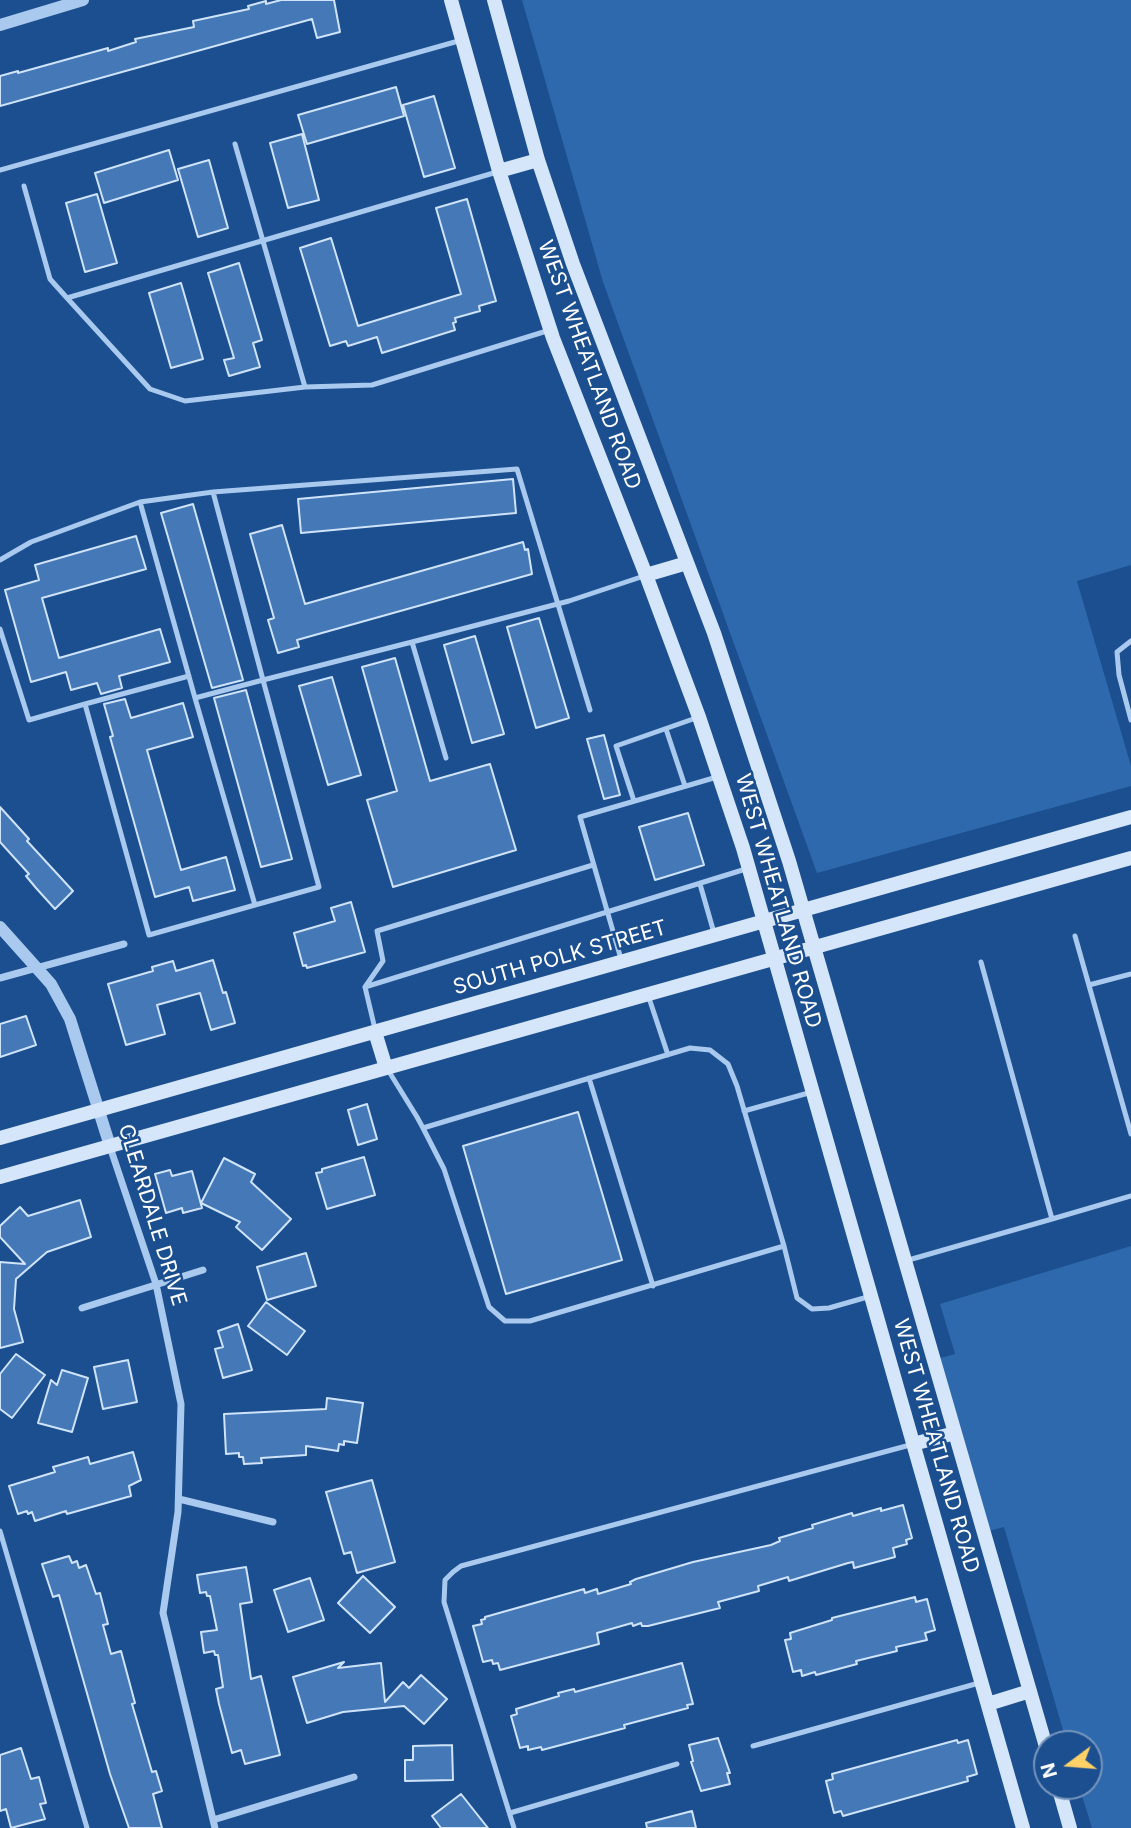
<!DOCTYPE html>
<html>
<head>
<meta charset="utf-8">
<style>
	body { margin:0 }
	#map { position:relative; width:1131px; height:1828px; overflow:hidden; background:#1b4f8f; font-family:Inter,sans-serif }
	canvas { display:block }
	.north { position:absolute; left:1033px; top:1730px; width:70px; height:70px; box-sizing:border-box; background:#1b4f8f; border:2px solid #7695bc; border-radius:50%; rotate:254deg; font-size:19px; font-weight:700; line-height:28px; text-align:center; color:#fff }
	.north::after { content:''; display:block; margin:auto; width:24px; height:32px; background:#ffd166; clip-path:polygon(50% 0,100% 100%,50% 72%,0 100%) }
</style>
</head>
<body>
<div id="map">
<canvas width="1131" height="1828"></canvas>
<div class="north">N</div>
</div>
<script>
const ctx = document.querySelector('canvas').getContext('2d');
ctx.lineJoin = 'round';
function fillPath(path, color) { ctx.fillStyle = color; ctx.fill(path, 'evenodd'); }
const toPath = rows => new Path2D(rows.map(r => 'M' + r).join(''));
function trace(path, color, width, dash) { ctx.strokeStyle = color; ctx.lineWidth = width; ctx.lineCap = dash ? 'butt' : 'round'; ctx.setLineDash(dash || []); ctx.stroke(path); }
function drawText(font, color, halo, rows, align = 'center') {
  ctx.font = font + ' Inter,sans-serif'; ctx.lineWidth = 5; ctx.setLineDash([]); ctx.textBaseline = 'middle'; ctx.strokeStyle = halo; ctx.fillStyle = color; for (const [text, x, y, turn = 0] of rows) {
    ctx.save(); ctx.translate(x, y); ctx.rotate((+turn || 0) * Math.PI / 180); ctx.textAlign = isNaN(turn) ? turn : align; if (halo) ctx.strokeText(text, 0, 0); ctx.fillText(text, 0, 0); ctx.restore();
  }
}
fillPath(toPath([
	[522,0,1131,0,1131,565,1077,581,1131,766,1131,786,817,873,603,282],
	[1131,1246,1131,1828,1092,1828,1079,1786,1089,1786,1089,1744,1067,1744,1004,1527,985,1532,933,1360,955,1354,940,1304]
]), '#2e69ad');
const building = toPath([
	[281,0,334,0,340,32,317,38,312,19,0,106,0,76,18,71,18,73,108,48,108,51,136,42,135,39,194,27,193,21,249,9,248,6,266,1,266,4,281,0],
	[396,87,404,116,307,144,298,115,396,87],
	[434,96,455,168,424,177,403,105,434,96],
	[302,134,319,200,288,208,270,143,302,134],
	[169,150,178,180,104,203,95,173,169,150],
	[209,160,228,228,198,237,178,169,209,160],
	[97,194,117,263,85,272,66,203,97,194],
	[467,199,496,301,479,306,480,311,455,318,456,322,453,323,455,330,382,353,377,337,348,346,346,341,330,346,300,248,331,238,358,326,461,294,436,208,467,199],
	[239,263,262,340,253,343,260,367,229,376,224,360,234,358,208,273,239,263],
	[181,283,203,359,171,368,149,293,181,283],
	[513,479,516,513,301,533,298,499,513,479],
	[193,504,243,680,212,688,161,513,193,504],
	[282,525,305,604,523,542,525,550,528,549,532,574,297,640,299,647,278,653,268,620,274,618,250,534,282,525],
	[136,536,146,569,42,598,59,658,160,629,170,662,119,676,122,688,101,694,97,683,71,690,66,672,31,682,5,590,39,580,35,565,136,536],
	[539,618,569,718,536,728,507,627,539,618],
	[475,636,504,734,472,743,444,645,475,636],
	[395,658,430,781,490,764,516,850,393,887,367,800,397,791,362,667,395,658],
	[332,677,361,775,328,785,299,686,332,677],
	[246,690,292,859,261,867,214,698,246,690],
	[125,699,131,718,183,703,193,737,147,750,181,870,226,857,235,890,193,901,189,887,155,897,110,737,113,736,104,704,125,699],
	[604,735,620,795,604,799,587,739,604,735],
	[0,807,29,839,27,841,73,891,55,909,36,888,26,876,29,874,0,842,0,807],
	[688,813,704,865,655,880,639,827,688,813],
	[351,902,365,952,307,968,306,965,303,966,294,933,335,921,331,908,351,902],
	[213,960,223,993,226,992,235,1023,211,1030,200,993,157,1005,165,1034,126,1045,108,984,153,971,152,967,173,961,176,971,213,960],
	[26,1016,36,1045,0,1057,0,1024,26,1016],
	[367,1104,377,1139,358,1145,348,1110,367,1104],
	[578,1112,622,1260,506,1294,463,1146,578,1112],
	[364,1157,375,1195,327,1209,316,1173,322,1172,322,1169,364,1157],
	[224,1158,255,1174,251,1182,291,1219,262,1250,236,1227,240,1222,201,1203,224,1158],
	[170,1170,172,1176,192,1171,202,1208,183,1213,182,1208,166,1213,155,1174,170,1170],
	[80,1200,91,1237,47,1252,16,1279,14,1309,23,1342,0,1348,0,1262,25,1264,0,1237,0,1226,20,1207,28,1216,80,1200],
	[306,1253,316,1286,267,1300,257,1267,306,1253],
	[266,1302,305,1331,287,1355,248,1326,266,1302],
	[238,1324,252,1370,223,1378,215,1349,223,1347,218,1331,238,1324],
	[16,1354,45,1375,12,1418,0,1409,0,1374,16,1354],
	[128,1360,137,1402,103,1409,94,1367,128,1360],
	[62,1370,88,1378,72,1432,38,1423,51,1380,57,1385,62,1370],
	[327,1398,363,1403,357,1443,344,1441,344,1445,339,1444,338,1451,306,1446,306,1455,261,1458,262,1463,244,1464,243,1457,239,1457,239,1453,226,1454,224,1414,326,1409,327,1398],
	[133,1452,141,1480,129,1486,131,1496,67,1514,66,1511,35,1521,32,1512,28,1514,27,1511,18,1514,9,1486,55,1472,53,1467,88,1457,90,1464,133,1452],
	[372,1480,395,1562,357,1573,351,1552,344,1554,326,1492,372,1480],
	[903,1505,912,1538,906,1540,907,1544,893,1548,895,1557,854,1568,853,1562,848,1563,789,1581,788,1577,758,1586,759,1591,718,1602,720,1608,648,1626,642,1626,641,1623,633,1626,632,1623,597,1633,599,1644,500,1670,498,1663,493,1664,492,1660,483,1662,473,1626,482,1624,481,1620,485,1619,485,1617,584,1589,585,1593,597,1589,598,1594,631,1584,630,1582,636,1579,693,1562,771,1545,780,1541,779,1538,813,1528,812,1525,852,1513,853,1516,881,1508,881,1511,903,1505],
	[69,1556,72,1563,77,1561,79,1568,86,1565,96,1594,100,1593,108,1624,103,1625,111,1654,121,1651,135,1703,132,1704,152,1772,156,1771,162,1791,153,1794,162,1828,129,1828,110,1774,59,1595,53,1597,42,1564,69,1556],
	[246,1567,252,1602,240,1604,251,1679,261,1676,280,1755,245,1764,241,1750,232,1753,219,1704,216,1689,223,1687,218,1655,215,1655,214,1651,204,1653,201,1632,217,1630,210,1596,207,1596,206,1592,200,1593,197,1575,246,1567],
	[363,1576,395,1607,370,1633,338,1603,363,1576],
	[310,1578,324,1620,288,1632,274,1590,310,1578],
	[915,1597,916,1602,927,1599,935,1630,925,1633,927,1640,896,1647,897,1651,856,1661,857,1664,816,1675,815,1672,802,1676,801,1670,793,1672,785,1640,791,1639,790,1633,832,1620,832,1618,915,1597],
	[344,1662,338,1668,381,1663,385,1702,403,1682,409,1688,421,1675,447,1699,424,1724,404,1706,343,1712,307,1723,293,1677,344,1662],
	[682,1663,693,1704,687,1705,688,1708,624,1725,625,1728,542,1750,541,1747,528,1750,528,1746,520,1748,511,1716,517,1714,516,1709,559,1696,558,1693,574,1689,575,1692,682,1663],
	[718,1738,730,1773,727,1773,730,1784,701,1791,691,1762,693,1761,689,1745,718,1738],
	[957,1740,958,1743,968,1740,977,1774,967,1777,968,1781,843,1816,841,1811,834,1813,826,1781,833,1779,832,1774,957,1740],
	[452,1745,453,1780,405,1781,405,1760,413,1760,413,1746,452,1745],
	[21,1748,31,1779,39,1777,46,1803,40,1804,45,1819,11,1828,6,1809,0,1811,0,1755,21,1748],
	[461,1794,488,1828,441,1828,432,1816,461,1794],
	[692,1811,696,1828,647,1828,646,1823,692,1811]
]);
fillPath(building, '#4478b7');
trace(building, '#cfe3fa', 2);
trace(toPath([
	[235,144,305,387,372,385,550,330],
	[0,170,462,40],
	[24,186,50,279,67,298],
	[305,387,185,401,150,389,67,298,497,172],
	[213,492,517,469,590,710],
	[0,560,31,542,140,502],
	[0,629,29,720,85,704,149,935,255,905],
	[1131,641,1117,652,1119,675,1131,720],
	[412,642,446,758],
	[195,698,255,905,319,887,263,680,213,492,140,502,195,698,263,680,412,642,569,601,644,576],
	[85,704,189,676],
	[666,729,685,786],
	[634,801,616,746,696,718],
	[700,884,714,933],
	[1075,936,1131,1134],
	[621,959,580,817,717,777],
	[1089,985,1131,974],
	[365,987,383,961,377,931,593,865],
	[648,995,668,1055],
	[375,1029,365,987,749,868],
	[388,1070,417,1117,423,1128,444,1169,489,1307,505,1321,530,1321,784,1246,737,1086,728,1064,710,1050,690,1048,423,1128],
	[589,1078,653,1286],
	[744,1111,812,1092],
	[1052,1219,1131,1196],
	[784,1246,797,1298,812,1309,829,1308,871,1296],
	[905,1261,1052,1219,981,962],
	[0,1531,87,1828],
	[753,1746,979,1683],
	[510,1813,677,1764],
	[514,1828,444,1602,445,1580,453,1572,461,1566,910,1445]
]), '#a9c9ee', 5);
trace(toPath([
	[0,978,124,944],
	[110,1147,156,1284,181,1404,178,1512,163,1613,215,1828],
	[82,1308,203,1270],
	[179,1499,273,1522],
	[213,1820,354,1777]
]), '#a9c9ee', 7);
trace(toPath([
	[0,25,83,0],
	[0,927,51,984,70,1019,110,1146]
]), '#a9c9ee', 12);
trace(toPath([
	[451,0,499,171,553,338,646,575,699,717,743,848,1023,1828],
	[494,0,538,160,573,264,714,633,789,861,1047,1750],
	[499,171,538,160],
	[646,575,687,563],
	[375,1032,386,1068],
	[0,1138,1131,817],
	[0,1177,1131,858],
	[913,1444,955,1433],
	[988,1704,1030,1691],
	[1058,1786,1070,1828]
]), '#d6e6fa', 14);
drawText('21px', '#fff', '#1b4f8f', [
	["WEST WHEATLAND ROAD",589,365,70],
	["WEST WHEATLAND ROAD",778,901,74],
	["SOUTH POLK STREET",560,958,-16],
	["CLEARDALE DRIVE",152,1215,73],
	["WEST WHEATLAND ROAD",936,1446,74]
]);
</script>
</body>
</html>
